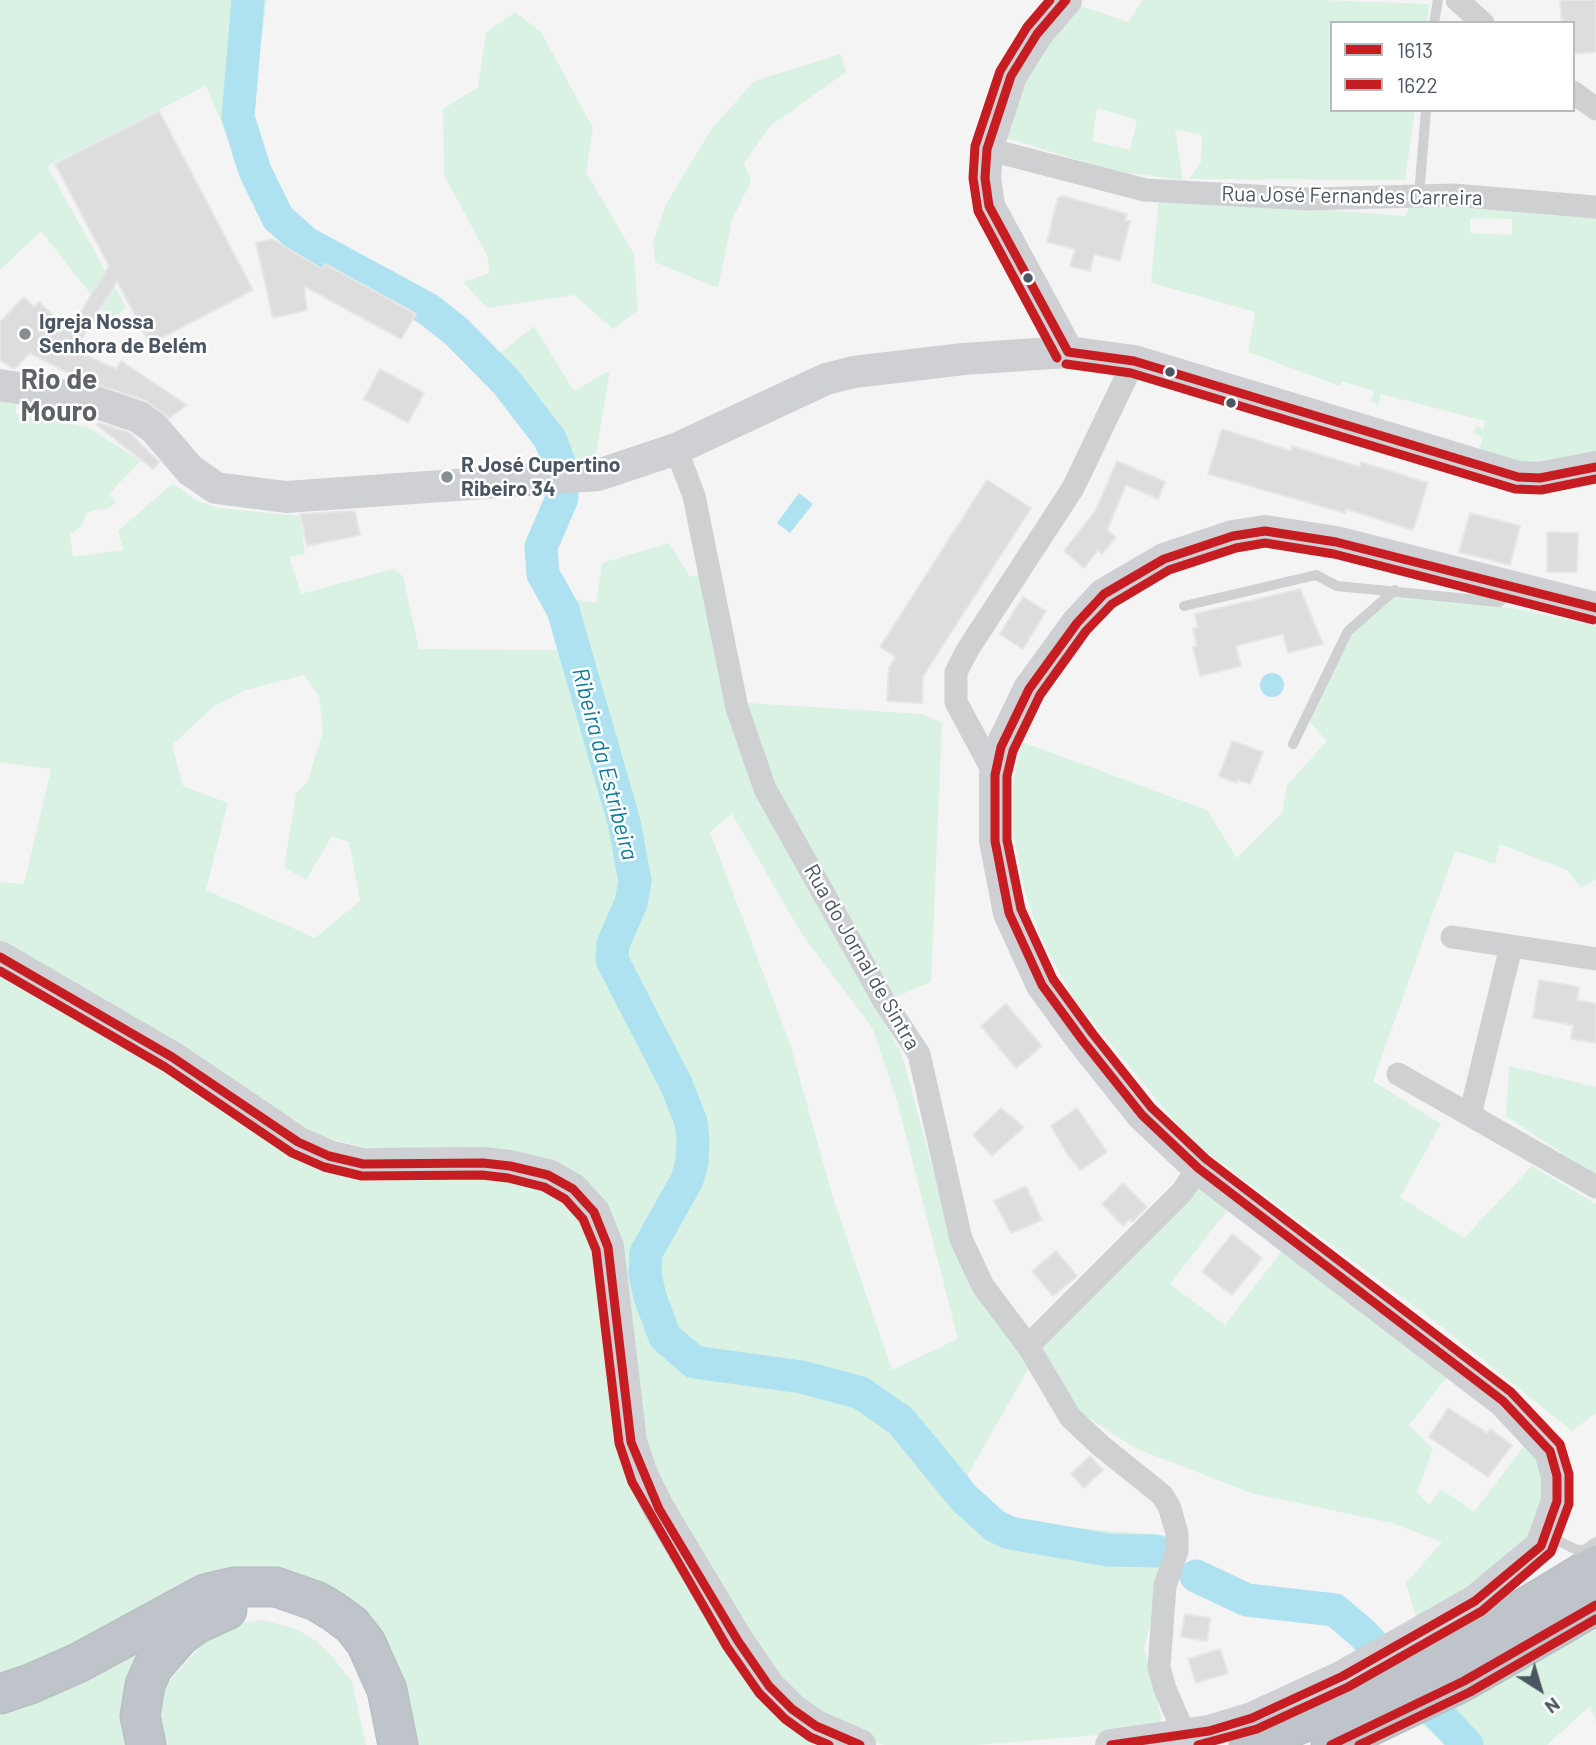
<!DOCTYPE html>
<html>
<head>
<meta charset="utf-8">
<style>
	body { margin:0 }
	#map { position:relative; width:1596px; height:1745px; overflow:hidden; background:#f4f4f4; font-family:Barlow,sans-serif }
	canvas { display:block }
	.legend { position:absolute; left:1330px; top:21px; width:245px; height:91px; box-sizing:border-box; background:#fff; border:2px solid #b7bbc0; margin:0; padding:9px 12px; list-style:none; font-size:21px; color:#4a5661 }
	.legend li { display:flex; align-items:center; gap:14px; height:35px }
	.legend b { width:35px; border:2px solid #b7bbc0 }
	.north { position:absolute; left:1505px; top:1654px; width:70px; height:70px; -webkit-text-stroke:5px #fff; paint-order:stroke; rotate:143deg; font-size:19px; font-weight:700; line-height:28px; text-align:center; color:#4a5661 }
	.north::after { content:''; display:block; margin:auto; width:24px; height:32px; background:#4a5661; clip-path:polygon(50% 0,100% 100%,50% 72%,0 100%) }
</style>
</head>
<body>
<div id="map">
<canvas width="1596" height="1745"></canvas>
<ul class="legend">
<li><b style="height:9px;background:#c61d23"></b>1613</li>
<li><b style="height:9px;background:#c61d23"></b>1622</li>
</ul>
<div class="north">N</div>
</div>
<script>
const ctx = document.querySelector('canvas').getContext('2d');
ctx.lineJoin = 'round';
function fillPath(path, color) { ctx.fillStyle = color; ctx.fill(path, 'evenodd'); }
const toPath = rows => new Path2D(rows.map(r => 'M' + r).join(''));
function trace(path, color, width, dash) { ctx.strokeStyle = color; ctx.lineWidth = width; ctx.lineCap = dash ? 'butt' : 'round'; ctx.setLineDash(dash || []); ctx.stroke(path); }
function drawText(font, color, halo, rows, align = 'center') {
  ctx.font = font + ' Barlow,sans-serif'; ctx.lineWidth = 5; ctx.setLineDash([]); ctx.textBaseline = 'middle'; ctx.strokeStyle = halo; ctx.fillStyle = color; for (const [text, x, y, turn = 0] of rows) {
    ctx.save(); ctx.translate(x, y); ctx.rotate((+turn || 0) * Math.PI / 180); ctx.textAlign = isNaN(turn) ? turn : align; if (halo) ctx.strokeText(text, 0, 0); ctx.fillText(text, 0, 0); ctx.restore();
  }
}
fillPath(toPath([
	[0,0,267,0,251,112,271,189,290,215,418,287,495,358,534,326,574,391,610,370,595,460,551,466,541,443,489,377,432,323,275,237,264,221,206,86,47,166,126,307,107,327,98,325,104,311,41,231,0,270],
	[1143,0,1319,0,1429,4,1427,23,1332,23,1332,110,1415,110,1405,180,1189,179,1201,162,1202,135,1175,129,1183,180,1114,171,1006,138,1024,86,1046,46,1081,6,1128,22],
	[1097,108,1137,120,1130,150,1092,141],
	[515,12,541,32,593,128,586,172,634,254,638,310,613,329,574,295,487,308,463,282,490,273,487,255,444,175,443,109,478,87,486,33],
	[841,54,846,72,770,126,744,163,751,181,732,220,718,288,655,262,653,243,666,204,711,130,754,81],
	[1159,197,1405,216,1412,201,1596,213,1596,453,1531,467,1478,453,1483,438,1473,433,1476,426,1483,429,1485,421,1381,394,1378,406,1371,401,1374,391,1342,381,1340,386,1248,352,1255,313,1252,311,1151,283],
	[1470,218,1512,219,1512,235,1470,233],
	[0,395,16,396,16,414,87,427,141,461,108,495,117,502,104,510,97,509,86,513,83,524,70,535,73,557,123,550,118,531,173,483,195,500,218,508,300,516,305,554,289,557,301,594,393,569,403,576,419,649,559,650,537,550,556,492,577,491,550,551,562,597,596,603,602,563,669,543,690,577,701,574,730,703,848,953,902,1055,954,1248,1031,1364,963,1483,994,1514,1015,1523,1172,1536,1144,1649,1161,1716,1159,1730,977,1745,884,1745,862,1738,784,1691,647,1466,615,1241,520,1153,364,1147,323,1137,0,947,0,882,24,884,51,769,0,762],
	[304,675,319,695,323,731,308,780,296,794,284,867,306,880,332,836,349,842,360,901,315,938,206,890,228,803,183,786,172,745,213,707,246,690],
	[732,814,802,934,872,1027,897,1101,958,1339,892,1370,834,1201,790,1044,710,832],
	[1394,595,1513,608,1596,626,1596,879,1581,888,1567,870,1500,844,1495,864,1455,851,1373,1081,1441,1124,1400,1197,1464,1238,1532,1166,1596,1204,1596,1413,1572,1431,1438,1324,1190,1140,1073,998,1039,933,1025,892,1013,835,1013,783,1022,742,1207,810,1237,858,1282,813,1287,785,1327,741,1307,719,1354,632],
	[747,703,922,714,942,723,931,982,896,997,768,781],
	[0,973,324,1170,361,1181,511,1178,555,1192,583,1219,598,1262,614,1415,802,1735,820,1745,409,1745,404,1703,291,1577,0,1682],
	[1509,1066,1596,1087,1596,1176,1506,1116],
	[1198,1181,1228,1209,1170,1284,1225,1325,1282,1251,1447,1377,1409,1425,1433,1449,1417,1492,1429,1505,1441,1489,1474,1512,1527,1442,1534,1450,1545,1494,1531,1532,1516,1554,1417,1621,1406,1583,1442,1542,1392,1523,1251,1493,1135,1448,1079,1412,1039,1349],
	[185,1614,134,1745,0,1745,0,1706],
	[261,1620,294,1628,315,1640,335,1660,352,1682,366,1745,163,1745,157,1727,158,1694,217,1628],
	[1596,1630,1596,1722,1590,1706,1547,1745,1448,1745,1419,1722]
]), '#d9f2e3');
fillPath(toPath([
	[799,493,813,504,790,533,777,523],
	'1260 685a12 12 0 1 1 24 0a12 12 0 1 1-24 0Z'
]), '#aee2f0');
trace(toPath([
	[248,0,238,117,255,171,278,218,306,243,428,309,457,332,507,383,550,439,560,465,562,498,541,547,543,574,563,610,624,822,635,881,631,903,613,944,612,960,676,1084,691,1122,693,1139,692,1162,687,1180,646,1253,645,1274,650,1297,665,1337,694,1362,802,1377,861,1393,901,1421,964,1498,995,1526,1010,1533,1108,1550,1156,1551],
	[1196,1576,1247,1600,1335,1610,1362,1633,1467,1745]
]), '#aee2f0', 33);
const building = toPath([
	[1560,0,1596,0,1596,52,1573,54,1573,23,1562,23,1560,0],
	[159,111,253,290,150,344,117,281,81,340,84,341,78,352,116,369,121,361,187,405,169,418,145,400,82,380,30,353,14,369,0,360,0,322,24,297,34,307,39,302,69,331,109,266,55,164,159,111],
	[1062,196,1127,214,1125,220,1130,221,1120,261,1094,254,1090,271,1070,266,1075,249,1047,242,1058,198,1062,196],
	[272,239,322,269,325,264,416,314,401,339,304,286,307,310,273,318,256,243,272,239],
	[380,369,424,393,408,423,364,399,380,369],
	[99,423,130,433,159,462,153,469,97,425,99,423],
	[1222,429,1291,451,1292,446,1360,467,1361,462,1428,483,1413,530,1346,509,1345,513,1208,474,1222,429],
	[1117,461,1165,482,1158,499,1126,485,1107,530,1116,537,1102,554,1098,550,1084,568,1064,551,1096,510,1117,461],
	[987,480,1031,508,923,676,922,703,887,701,889,668,896,657,880,647,987,480],
	[355,511,360,535,307,546,300,514,355,511],
	[1470,513,1520,526,1510,565,1459,552,1470,513],
	[1547,532,1578,533,1577,572,1547,572,1547,532],
	[1300,589,1323,644,1288,653,1283,634,1236,646,1241,666,1200,676,1193,647,1197,646,1193,629,1198,628,1195,614,1300,589],
	[1023,597,1046,611,1023,649,1000,634,1023,597],
	[1232,741,1263,752,1250,784,1238,780,1237,783,1219,776,1232,741],
	[1539,980,1579,987,1577,1000,1596,1004,1596,1043,1571,1039,1573,1025,1533,1018,1539,980],
	[1006,1004,1042,1046,1016,1068,981,1026,1006,1004],
	[1001,1108,1024,1127,992,1156,973,1135,1001,1108],
	[1077,1108,1107,1152,1081,1170,1069,1157,1051,1126,1077,1108],
	[1123,1183,1147,1207,1132,1222,1130,1219,1123,1226,1102,1204,1123,1183],
	[1026,1186,1042,1220,1011,1233,994,1201,1026,1186],
	[1232,1234,1262,1258,1232,1295,1202,1272,1232,1234],
	[1056,1251,1077,1276,1053,1296,1032,1271,1056,1251],
	[1448,1408,1487,1433,1490,1429,1512,1445,1488,1477,1429,1437,1448,1408],
	[1090,1456,1103,1470,1084,1488,1071,1474,1090,1456],
	[1185,1614,1210,1618,1207,1641,1181,1637,1185,1614],
	[1220,1649,1228,1673,1196,1683,1188,1659,1220,1649]
]);
fillPath(building, '#ddddde');
trace(building, '#e5e6e7', 2);
const highway = toPath([
	[0,1694,30,1684,78,1663,205,1594,234,1587,276,1587,316,1601,333,1611,352,1625,366,1643,387,1690,398,1745],
	[146,1745,140,1716,145,1685,153,1667,180,1636,196,1624,227,1610],
	[1249,1745,1355,1701,1450,1653,1596,1565],
	[1331,1745,1464,1681,1596,1605]
]);
trace(highway, '#b9bec3', 41);
trace(toPath([
	[1434,23,1438,0],
	[1419,196,1426,110],
	[1184,606,1316,575,1337,586,1499,602,1512,592],
	[1293,744,1348,631,1395,590],
	[1548,1536,1577,1550,1584,1550,1596,1542]
]), '#ced0d2', 10);
trace(toPath([
	[1457,0,1483,23],
	[1573,92,1596,109],
	[987,149,1145,190,1309,199,1454,195,1596,207],
	[676,449,694,496,737,708,765,789,884,1001,919,1054,961,1239,983,1286,1028,1346,1070,1417,1101,1446,1162,1495,1169,1506,1177,1533,1177,1551,1165,1586,1159,1667,1165,1689,1185,1735],
	[995,775,956,702,956,672,968,649,1073,488,1134,361],
	[1452,937,1596,959],
	[1398,1074,1596,1187],
	[1470,1115,1511,947],
	[1028,1346,1182,1192,1198,1168]
]), '#ced0d2', 23);
trace(toPath([
	[1066,0,1037,34,1011,76,987,149,985,178,989,206,1068,352],
	[0,385,89,400,139,417,154,428,190,470,216,488,286,497,598,475,676,449,826,379,854,372,963,359,1068,352,1134,361,1518,477,1540,478,1596,467],
	[0,957,172,1057,298,1142,329,1156,363,1164,483,1163,510,1166,548,1175,573,1189,594,1212,608,1247,631,1442,643,1477,659,1509,738,1641,769,1686,792,1709,816,1726,860,1745],
	[1111,1745,1209,1731,1252,1718,1343,1676,1475,1601,1541,1546,1557,1501,1557,1476,1550,1451,1503,1401,1198,1168,1142,1115,1083,1041,1042,985,1009,913,995,841,995,775,1001,747,1029,689,1077,623,1104,594,1164,559,1233,536,1265,531,1336,542,1596,608]
]), '#ced0d4', 32);
trace(highway, '#bec4c9', 38);
trace(toPath([
	[1066,0,1037,34,1011,76,987,149,985,178,989,206,1068,352],
	[1068,352,1134,361,1518,477,1540,478,1596,467],
	[0,957,172,1057,298,1142,329,1156,363,1164,483,1163,510,1166,548,1175,573,1189,594,1212,608,1247,631,1442,659,1509,738,1641,769,1686,792,1709,816,1726,860,1745],
	[1111,1745,1209,1731,1252,1718,1343,1676,1475,1601,1541,1546,1557,1501,1557,1476,1550,1451,1503,1401,1198,1168,1142,1115,1083,1041,1042,985,1009,913,995,841,995,775,1001,747,1029,689,1077,623,1104,594,1164,559,1233,536,1265,531,1336,542,1596,608],
	[1331,1745,1464,1681,1596,1605]
]), '#c61d23', 9);
trace(toPath([
	[1050,0,1027,27,1000,71,975,146,973,178,978,211,1057,358],
	[1066,364,1131,373,1515,489,1541,490,1596,479],
	[0,971,165,1067,292,1153,324,1167,362,1176,482,1175,508,1178,544,1187,565,1199,583,1219,596,1250,619,1443,632,1482,727,1647,759,1693,785,1719,810,1737,829,1745],
	[1198,1745,1257,1729,1348,1687,1482,1611,1551,1552,1569,1504,1569,1474,1560,1444,1511,1392,1206,1159,1151,1107,1093,1034,1053,979,1021,909,1007,840,1007,776,1013,751,1040,695,1086,631,1112,604,1169,570,1236,548,1265,543,1334,554,1593,620],
	[1359,1745,1470,1692,1596,1619]
]), '#c61d23', 9);
for (const [x, y, r, color] of [
	[1028,278,6,"#4a5661"],
	[25,334,7,"#868d94"],
	[1170,372,6,"#4a5661"],
	[1231,403,6,"#4a5661"],
	[447,477,7,"#868d94"]
]) { const dot = new Path2D(); dot.arc(x, y, r, 0, 2 * Math.PI); ctx.fillStyle = color; ctx.fill(dot); trace(dot, '#fff', 2.5); }
drawText('21px', '#4a5661', '#fff', [
	["Rua José Fernandes Carreira",1352,196,1],
	["Rua do Jornal de Sintra",862,957,60]
]);
drawText('bold 21px', '#4a5661', '#fff', [
	["Igreja Nossa",39,322],
	["Senhora de Belém",39,346],
	["R José Cupertino",461,465],
	["Ribeiro 34",461,489]
], 'left');
drawText('italic 23px', '#0c7c9b', '#fff', [
	["Ribeira da Estribeira",605,764,75]
]);
drawText('bold 28px', '#5f6368', '#fff', [
	["Rio de",59,380],
	["Mouro",59,412]
]);
</script>
</body>
</html>
